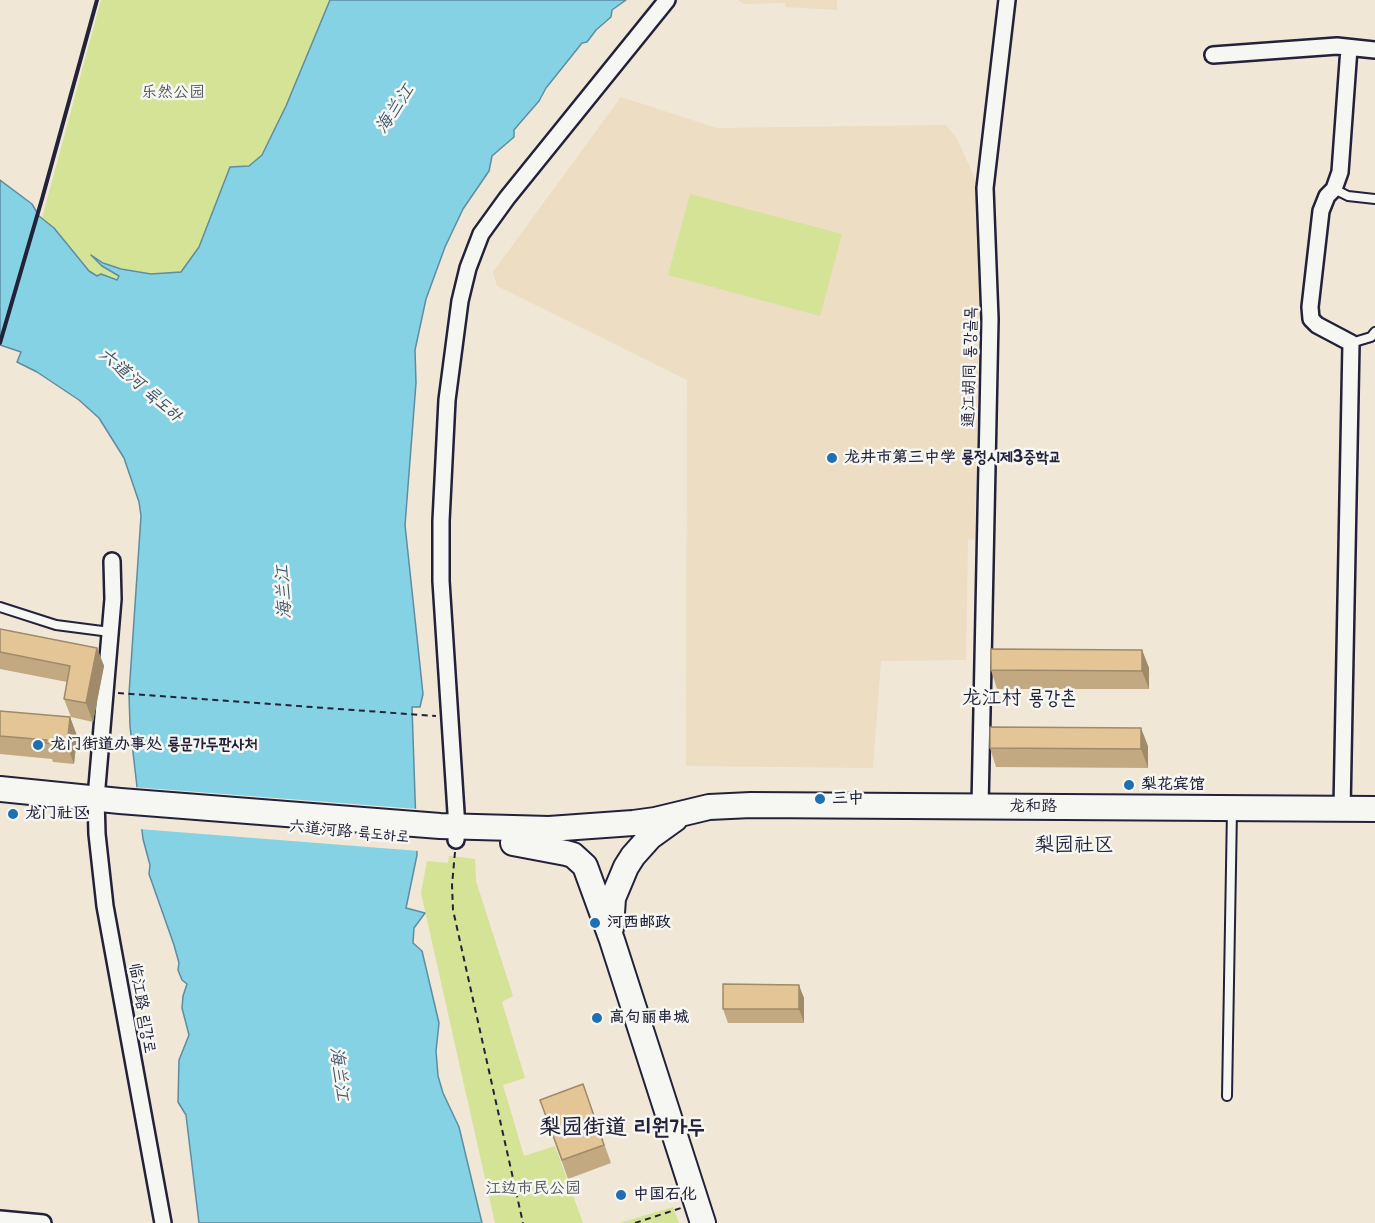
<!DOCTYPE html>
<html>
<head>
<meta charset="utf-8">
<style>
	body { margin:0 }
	canvas { display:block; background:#f0e7d6 }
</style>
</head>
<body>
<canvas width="1375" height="1223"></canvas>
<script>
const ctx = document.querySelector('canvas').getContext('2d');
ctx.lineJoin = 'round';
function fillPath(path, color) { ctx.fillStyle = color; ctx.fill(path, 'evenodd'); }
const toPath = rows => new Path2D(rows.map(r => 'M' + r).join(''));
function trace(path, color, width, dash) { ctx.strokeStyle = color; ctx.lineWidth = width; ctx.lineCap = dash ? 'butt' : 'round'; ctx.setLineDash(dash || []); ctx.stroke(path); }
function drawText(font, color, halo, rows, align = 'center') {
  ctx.font = font + ' "Playpen Sans","LXGW WenKai TC","Poor Story",sans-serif'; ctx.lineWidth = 5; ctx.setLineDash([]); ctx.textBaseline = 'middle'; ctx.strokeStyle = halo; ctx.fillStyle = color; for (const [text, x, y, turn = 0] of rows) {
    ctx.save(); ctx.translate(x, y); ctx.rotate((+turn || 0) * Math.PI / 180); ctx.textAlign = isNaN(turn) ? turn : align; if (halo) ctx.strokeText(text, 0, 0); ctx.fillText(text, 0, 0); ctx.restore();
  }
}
fillPath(toPath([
	[738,0,837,0,837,10,785,7,785,3,744,4],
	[621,97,717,128,946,125,957,139,981,192,975,539,968,540,966,660,881,661,873,768,686,766,687,380,497,286,493,272]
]), '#ecddc3');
fillPath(toPath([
	[101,0,330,0,286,106,262,155,256,162,244,167,199,247,181,272,151,274,111,266,94,257,119,276,118,280,97,276,89,271,54,228,42,218],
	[690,194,842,234,820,316,668,275],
	[449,856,475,859,476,881,513,996,502,1002,525,1078,503,1085,524,1156,555,1146,583,1223,495,1223,421,893,427,861,448,863],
	[673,1207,679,1223,619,1223]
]), '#d4e396');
const water = toPath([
	[330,0,626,0,612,10,611,17,596,30,587,42,582,43,546,88,539,101,519,124,514,130,514,137,492,156,489,171,463,209,445,247,426,299,415,350,416,383,405,525,423,694,420,707,412,707,417,855,406,908,425,913,414,928,413,943,422,951,439,1023,436,1051,438,1076,443,1093,459,1127,482,1223,199,1223,186,1115,178,1102,179,1060,189,1035,182,1008,183,996,187,984,182,980,178,970,179,963,174,945,149,874,150,865,143,839,130,726,129,694,141,516,139,502,124,458,99,418,79,400,37,372,17,362,21,352,0,345,0,180,32,204,39,216,54,228,89,271,97,276,101,274,117,280,119,276,102,266,91,255,103,263,121,269,151,274,181,272,199,247,230,167,249,166,262,155,286,106,330,0]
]);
fillPath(water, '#86d2e5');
trace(water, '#5e8ca1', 1.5);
fillPath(toPath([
	[133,787,418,809,419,851,139,829]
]), '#f0e7d6');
const service = toPath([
	[1334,189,1348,196,1375,199],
	[1351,343,1371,337,1375,332],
	[0,607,56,625,110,632],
	[1227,1096,1232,810]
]);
const minor = toPath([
	[1213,55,1337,46,1375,50],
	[112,561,113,599,96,798,97,834,105,906,163,1223],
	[980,807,990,319,985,188,1007,0],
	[1342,809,1351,343,1317,325,1311,319,1310,307,1321,211,1327,196,1334,189,1340,172,1349,48],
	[456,840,457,828,441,581,441,521,447,400,460,301,468,268,481,234,507,198,667,0],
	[0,1219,43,1223]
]);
const trunk = toPath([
	[0,789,120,801,440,826,549,829,633,823,655,820,709,807,751,805,1375,809],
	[513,843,566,853,573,855,585,866,612,940,703,1223],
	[611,928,613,898,626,867,633,856,650,837,675,819]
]);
trace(service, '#22223b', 12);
trace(minor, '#22223b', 20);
trace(trunk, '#22223b', 28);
trace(toPath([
	[118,693,436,716],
	[455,852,452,885,453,910,523,1223],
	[635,1223,681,1208]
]), '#22223b', 2, [6, 4.5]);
trace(service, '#f6f6f2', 8);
trace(minor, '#f6f6f2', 15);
trace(trunk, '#f6f6f2', 24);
trace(toPath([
	[0,343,42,199,97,0]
]), '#22223b', 4);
fillPath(toPath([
	[0,629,97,648,104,666,93,722,71,717,64,699,67,682,0,669],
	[1142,650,1149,668,1149,689,997,689,991,670],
	[0,711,70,717,77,736,74,764,53,762,52,759,0,754],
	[1148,746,1148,768,996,767,990,748],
	[804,998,804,1023,728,1023,723,1009],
	[583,1084,611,1163,568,1179,540,1100]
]), '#c3a981');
fillPath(toPath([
	[97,648,104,666,93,722,86,703],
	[1142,650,1149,668,1149,689,1142,671],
	[70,717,77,736,74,764,67,745],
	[1141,728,1148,746,1148,768,1141,749],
	[799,985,804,998,804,1023,799,1009]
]), '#9f8a69');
const building = toPath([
	[0,629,97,648,86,703,64,699,70,666,0,652,0,629],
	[991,649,1142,650,1142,671,991,670,991,649],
	[0,711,70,717,67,745,46,743,47,740,0,736,0,711],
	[990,727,1141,728,1141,749,990,748,990,727],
	[723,984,799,985,799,1009,723,1009,723,984],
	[583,1084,604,1145,562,1160,540,1100,583,1084]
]);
fillPath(building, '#e3c596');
trace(building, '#9f8a69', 1.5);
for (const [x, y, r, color] of [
	[832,458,6,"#1f6fb2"],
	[38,745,6,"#1f6fb2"],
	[1129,785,6,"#1f6fb2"],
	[820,799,6,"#1f6fb2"],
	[13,814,6,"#1f6fb2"],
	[595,923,6,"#1f6fb2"],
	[597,1018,6,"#1f6fb2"],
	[621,1195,6,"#1f6fb2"]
]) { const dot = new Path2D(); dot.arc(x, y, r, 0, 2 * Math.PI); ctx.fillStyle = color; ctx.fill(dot); trace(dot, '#f6f6f2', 2); }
drawText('16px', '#4e5252', '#f6f6f2', [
	["乐然公园",173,93],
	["江边市民公园",533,1189]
]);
drawText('16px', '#22223b', '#f6f6f2', [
	["通江胡同 통강골목",970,367,-89],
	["龙和路",1033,807],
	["六道河路 륙도하로",349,832,5],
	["临江路 림강로",142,1008,80]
]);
drawText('bold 16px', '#22223b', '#f6f6f2', [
	["龙井市第三中学 룡정시제3중학교",844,458],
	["龙门街道办事处 룡문가두판사처",50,745],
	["梨花宾馆",1141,785],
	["三中",832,799],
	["龙门社区",25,814],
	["河西邮政",607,923],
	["高句丽串城",609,1018],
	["中国石化",633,1195]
], 'left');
drawText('italic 18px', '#40576e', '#f6f6f2', [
	["海兰江",395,109,-56],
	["六道河 륙도하",140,385,40],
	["海兰江",284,592,-93],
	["海兰江",339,1074,83]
]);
drawText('20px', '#22223b', '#f6f6f2', [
	["龙江村 룡강촌",1019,698],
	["梨园社区",1074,845]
]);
drawText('bold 22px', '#22223b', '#f6f6f2', [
	["梨园街道 리원가두",622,1128]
]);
</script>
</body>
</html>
